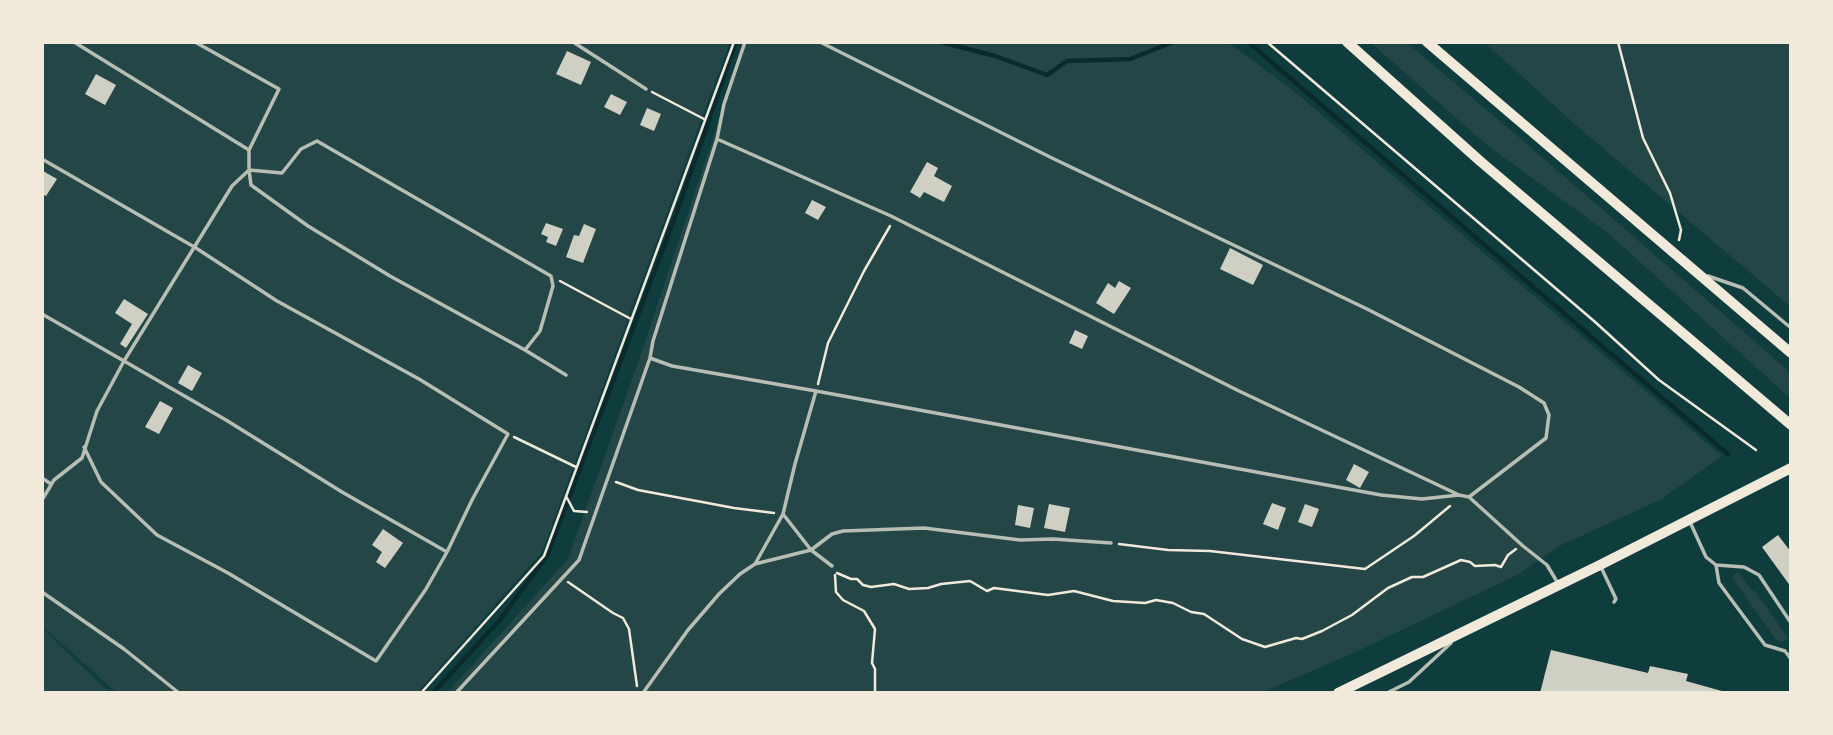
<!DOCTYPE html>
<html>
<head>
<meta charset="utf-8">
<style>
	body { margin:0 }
	#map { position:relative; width:1833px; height:735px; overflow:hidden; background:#0f3d3e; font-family:"PT Sans Narrow",sans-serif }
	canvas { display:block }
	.frame { position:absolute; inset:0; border:44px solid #f1e9da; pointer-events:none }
</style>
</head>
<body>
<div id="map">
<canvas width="1833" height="735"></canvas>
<div class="frame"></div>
</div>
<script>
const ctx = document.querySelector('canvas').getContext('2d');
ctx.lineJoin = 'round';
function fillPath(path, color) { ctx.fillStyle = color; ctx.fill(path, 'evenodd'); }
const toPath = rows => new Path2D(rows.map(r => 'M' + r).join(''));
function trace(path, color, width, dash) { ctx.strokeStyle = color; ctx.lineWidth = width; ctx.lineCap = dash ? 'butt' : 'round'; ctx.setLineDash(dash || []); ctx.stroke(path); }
fillPath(toPath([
	[42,42,730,42,542,552,417,693,117,693,42,626],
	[745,42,1227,42,1289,87,1722,456,1660,500,1559,546,1519,574,1362,649,1261,693,447,693,568,559,640,357],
	[1370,42,1406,42,1521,139,1791,373,1791,399,1608,233,1488,146],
	[1484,42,1791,42,1791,307,1578,127],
	[1738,572,1752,591,1755,591,1788,638,1783,642,1776,640,1732,577],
	[42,628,110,693,42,693]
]), '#244646');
trace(toPath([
	[941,42,995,56,1047,75,1067,61,1130,59,1173,42],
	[1248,42,1728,454],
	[433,693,499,621,547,556,678,209,736,42]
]), '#0a2a2b', 4.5);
fillPath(toPath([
	[567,51,591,62,581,85,556,74],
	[96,74,116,85,105,105,85,94],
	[611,94,627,102,620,115,604,107],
	[647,108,661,114,654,131,640,125],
	[927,162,938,168,934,176,952,186,944,202,924,192,920,198,910,192],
	[43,171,57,179,46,196,42,194],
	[812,200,826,207,818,220,805,213],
	[546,223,563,229,556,246,546,242,548,237,541,234],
	[584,224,596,229,583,263,566,257,574,235,579,236],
	[1230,248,1263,265,1253,285,1220,269],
	[1119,281,1131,288,1114,314,1096,303,1108,283,1115,288],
	[124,299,148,314,126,348,120,344,132,324,115,313],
	[1075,330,1088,336,1082,349,1069,343],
	[188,365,202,373,192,391,178,383],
	[160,401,173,408,159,434,145,427],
	[1354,464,1369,472,1360,488,1346,480],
	[1272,503,1286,508,1278,530,1263,524],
	[1049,504,1070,508,1065,532,1044,528],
	[1305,504,1319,509,1312,527,1298,522],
	[1018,505,1034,508,1030,528,1015,525],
	[383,529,403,543,385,568,376,562,382,552,372,545],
	[1778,535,1791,552,1791,587,1762,547],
	[1551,650,1648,673,1650,666,1688,674,1686,681,1729,693,1540,693]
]), '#cfcfc3');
trace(toPath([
	[1267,42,1594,321,1659,380,1756,450],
	[1618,42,1643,138,1670,193,1681,230,1679,240],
	[652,92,704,119],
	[560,281,631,319],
	[818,384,828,343,864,271,890,226],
	[514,437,576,467],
	[616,482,638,490,734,508,774,513],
	[566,496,574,511,587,512],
	[1119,544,1168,550,1210,551,1365,569,1414,536,1450,506],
	[837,573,851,579,857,579,863,585,871,587,894,584,909,589,928,588,941,584,970,581,987,591,994,588,1048,595,1074,591,1113,601,1145,603,1156,600,1173,603,1191,612,1204,614,1242,639,1265,647,1296,638,1302,639,1322,631,1352,615,1388,588,1412,577,1423,577,1461,560,1470,562,1475,566,1495,565,1501,567,1508,555,1516,549],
	[835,575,836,592,843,600,864,611,875,629,872,663,875,669,875,693],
	[568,582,613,613,623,618,629,629,637,686],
	[421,693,544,556,734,42]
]), '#f1e9da', 2.5);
trace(toPath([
	[74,42,249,150,279,89,195,42],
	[573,42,646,89],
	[745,42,724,104,717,139,653,341,650,358,672,366,816,391],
	[717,139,891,216,1239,391,1457,494],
	[42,159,196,248,277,301,419,379,508,434,472,500,447,552,426,589,376,661,228,573,157,535,101,482,84,447],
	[1708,276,1743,288,1791,328],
	[42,314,124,361,232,186,249,170,249,150],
	[525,350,390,276,308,226,251,185,249,170,282,173,301,149,317,141,551,276,553,286,540,331,525,350,566,375],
	[42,478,51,484],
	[1469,497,1523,546,1547,565,1559,585],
	[42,500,54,480,82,458,97,411,124,361,226,420,342,492,447,552],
	[783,514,811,550,832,566],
	[1690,522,1706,557,1716,565,1744,567,1759,575,1791,623],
	[755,564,811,550,832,534,843,531,924,528,1020,540,1053,539,1111,543],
	[1716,565,1719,583,1765,645,1785,651,1791,659],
	[1601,567,1616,599,1614,602],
	[42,592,124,649,179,693],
	[456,693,579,560,650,358],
	[643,693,688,630,719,594,740,574,755,564,783,514,795,464,816,391,1381,495,1422,499,1459,495,1469,497,1546,438,1549,415,1544,403,1519,387,1367,309,1052,158,820,42],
	[1387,693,1409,682,1451,643]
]), '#b8beb3', 3.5);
trace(toPath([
	[1338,693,1600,565,1791,468]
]), '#f1e9da', 10);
trace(toPath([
	[1347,42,1480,161,1791,425],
	[1427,42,1791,353]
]), '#f1e9da', 10);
</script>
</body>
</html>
